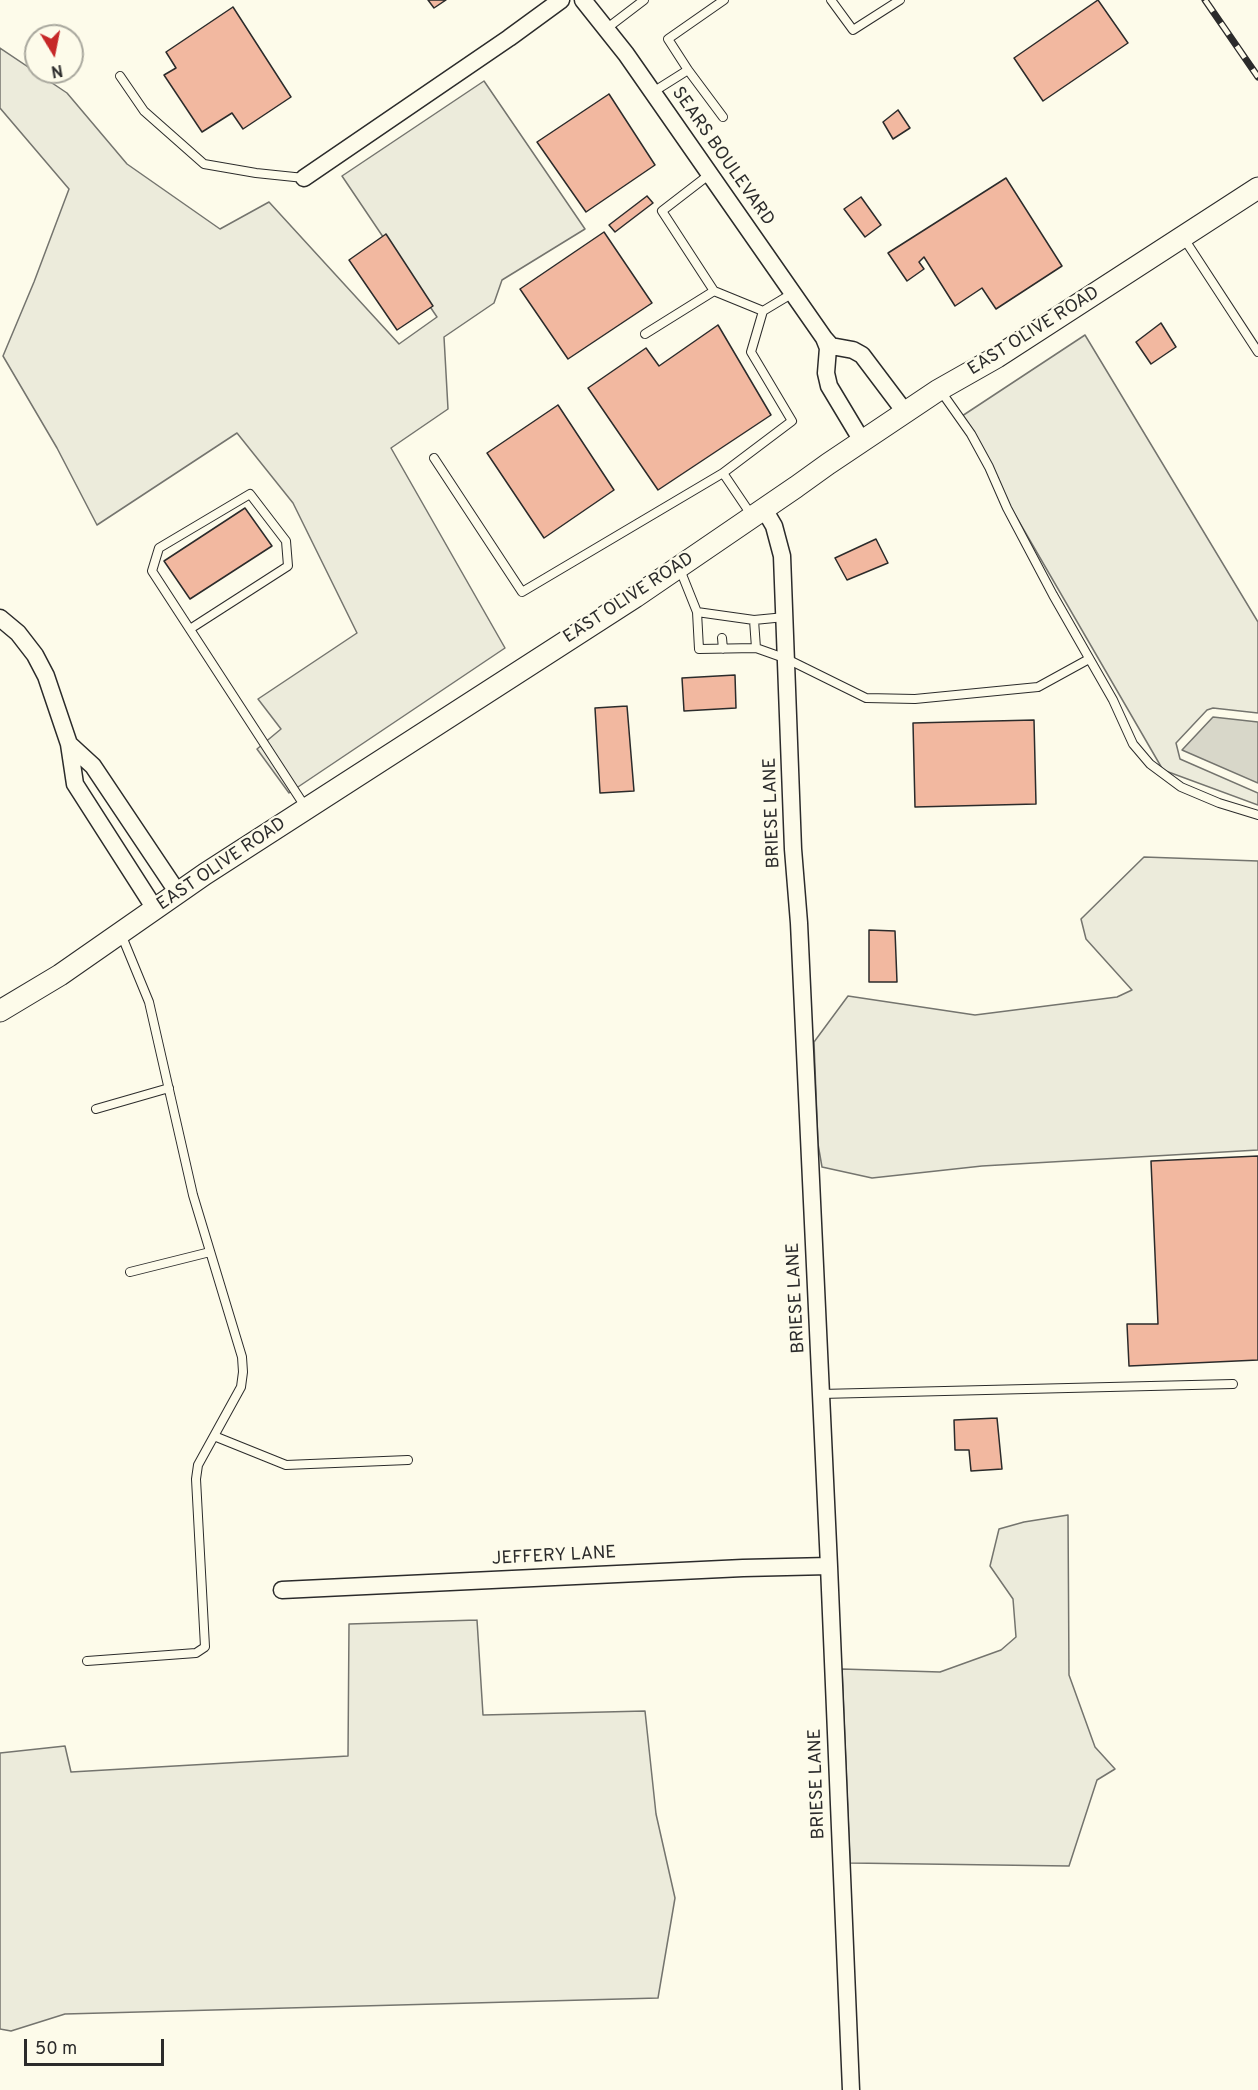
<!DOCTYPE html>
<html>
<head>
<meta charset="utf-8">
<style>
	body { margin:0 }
	#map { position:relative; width:1258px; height:2090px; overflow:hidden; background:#fdfbea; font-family:Overpass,sans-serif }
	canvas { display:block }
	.north { position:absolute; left:24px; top:24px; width:60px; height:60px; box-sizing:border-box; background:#fdfbea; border:2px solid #a9a89e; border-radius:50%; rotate:170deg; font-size:16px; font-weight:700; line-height:24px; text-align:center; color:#2b2b2b }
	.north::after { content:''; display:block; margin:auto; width:21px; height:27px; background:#c62828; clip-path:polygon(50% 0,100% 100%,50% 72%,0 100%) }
	.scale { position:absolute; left:24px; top:2039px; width:140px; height:27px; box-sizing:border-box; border:3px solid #2b2b2b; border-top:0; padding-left:8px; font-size:18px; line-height:21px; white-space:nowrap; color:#2b2b2b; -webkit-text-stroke:4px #fdfbea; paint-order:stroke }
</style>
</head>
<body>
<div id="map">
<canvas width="1258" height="2090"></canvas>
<div class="north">N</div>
<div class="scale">50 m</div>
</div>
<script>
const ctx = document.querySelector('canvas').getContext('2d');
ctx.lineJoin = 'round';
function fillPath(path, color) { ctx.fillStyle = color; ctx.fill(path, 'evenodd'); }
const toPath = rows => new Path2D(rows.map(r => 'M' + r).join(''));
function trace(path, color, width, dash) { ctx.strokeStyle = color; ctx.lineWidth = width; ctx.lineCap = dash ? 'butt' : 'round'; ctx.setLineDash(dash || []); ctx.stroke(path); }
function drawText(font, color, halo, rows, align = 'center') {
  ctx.font = font + ' Overpass,sans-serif'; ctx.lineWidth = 4.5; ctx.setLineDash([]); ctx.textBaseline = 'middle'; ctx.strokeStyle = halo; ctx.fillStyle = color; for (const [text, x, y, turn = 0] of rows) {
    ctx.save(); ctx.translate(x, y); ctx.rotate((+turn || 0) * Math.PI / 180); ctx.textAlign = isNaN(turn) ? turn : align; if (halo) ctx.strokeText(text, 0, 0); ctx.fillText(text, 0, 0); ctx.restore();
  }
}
const green = toPath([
	[0,48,67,93,127,164,220,229,269,202,399,344,437,317,342,176,484,81,585,229,502,280,494,303,444,337,448,409,391,448,505,648,289,793,257,749,281,729,258,699,357,633,293,503,237,433,97,525,57,448,3,356,34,282,69,189,0,108,0,48],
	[1085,335,1258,622,1258,713,1213,708,1207,710,1176,743,1180,759,1258,793,1258,805,1163,770,959,418,1085,335],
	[1144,857,1258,861,1258,1150,982,1166,872,1178,822,1167,818,1144,814,1042,848,996,975,1015,1117,997,1132,990,1086,939,1081,919,1144,857],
	[1068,1515,1069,1675,1095,1747,1115,1769,1097,1780,1069,1866,850,1863,842,1669,940,1672,1001,1650,1016,1637,1013,1599,990,1566,999,1529,1024,1522,1068,1515],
	[477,1620,483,1715,645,1711,656,1814,675,1898,658,1998,65,2014,11,2031,0,2029,0,1753,65,1746,71,1772,348,1756,349,1624,477,1620]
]);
fillPath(green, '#ecebdb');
trace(green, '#74746e', 1.5);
const water = toPath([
	[1213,717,1258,722,1258,783,1182,750,1213,717]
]);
fillPath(water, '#d8d7c9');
trace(water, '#74746e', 1.5);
const building = toPath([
	[428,0,446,0,434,8,428,0],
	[1098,0,1128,43,1043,101,1014,58,1098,0],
	[233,7,291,97,243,129,232,113,202,132,164,75,176,68,166,52,233,7],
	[609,94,655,165,586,212,537,142,609,94],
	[898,110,910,128,893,139,883,122,898,110],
	[1006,178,1062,266,996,309,982,288,955,306,924,257,919,262,924,269,907,281,888,253,1006,178],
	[647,196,653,203,615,232,609,225,647,196],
	[861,197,881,225,865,237,844,209,861,197],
	[604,232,652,303,568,359,520,289,604,232],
	[386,234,433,306,397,330,349,260,386,234],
	[1161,323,1176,347,1151,364,1136,342,1161,323],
	[718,325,771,415,658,490,588,388,646,348,659,366,718,325],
	[558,405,614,490,544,538,487,453,558,405],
	[245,508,272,546,190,599,164,561,245,508],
	[876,539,888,563,847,580,835,558,876,539],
	[735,675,736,708,684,711,682,678,735,675],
	[627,706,634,791,600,793,595,708,627,706],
	[1034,720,1036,804,915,807,913,723,1034,720],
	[869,930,895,931,897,982,869,982,869,930],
	[1258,1156,1258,1360,1129,1366,1127,1324,1158,1324,1151,1161,1258,1156],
	[997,1418,1002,1469,971,1471,969,1450,955,1450,954,1420,997,1418]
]);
fillPath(building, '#f2b8a0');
trace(building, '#2b2b2b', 1.5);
const service = toPath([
	[831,0,853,30,900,0],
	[606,29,644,0],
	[120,76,144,111,204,164,256,173,304,178],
	[653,92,688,70],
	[723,117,688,70,668,39,724,0],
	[710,174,662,211,714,291,763,311],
	[1183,237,1258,352],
	[645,334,714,291],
	[940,390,971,434,989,467,1007,508,1053,595,1113,700,1133,744,1150,764,1181,787,1219,803,1258,815],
	[434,458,522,592,723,473,752,516],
	[723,473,792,421,751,352,763,311,793,293],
	[679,567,697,612,754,620,785,617],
	[697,612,699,649,756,648,787,659,866,698,915,699,1038,687,1089,659],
	[754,620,756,648],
	[190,629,288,566,286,541,250,494,159,548,152,571,306,808],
	[722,638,723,649],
	[96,1109,169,1088],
	[130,1272,210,1252],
	[821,1394,1233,1384],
	[214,1436,286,1465,408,1460],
	[87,1661,196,1653,205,1647,196,1479,198,1465,241,1387,243,1372,242,1357,193,1195,149,1002,121,934]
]);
const minor = toPath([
	[583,0,626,54,824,338,828,348,826,373,829,386,862,441],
	[304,178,509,38,561,0],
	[824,338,831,346,853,350,862,355,905,412],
	[764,509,774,526,782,556,793,849,799,923,829,1566,851,2090],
	[0,618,18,633,35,655,46,676,69,744,75,784,155,909],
	[69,744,93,766,178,893],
	[282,1590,743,1568,829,1566]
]);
const tertiary = toPath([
	[0,1011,60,975,205,874,635,597,796,487,828,464,937,391,997,357,1258,188]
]);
trace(service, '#2b2b2b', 10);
trace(minor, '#2b2b2b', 19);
trace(tertiary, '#2b2b2b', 23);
trace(service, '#fdfbea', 8);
trace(minor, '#fdfbea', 16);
trace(tertiary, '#fdfbea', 21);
const rail = toPath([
	[1205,0,1258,77]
]);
trace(rail, '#2b2b2b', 7);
trace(rail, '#fdfbea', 4.5, [14]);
drawText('18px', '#2b2b2b', '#fdfbea', [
	["SEARS BOULEVARD",722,157,55],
	["EAST OLIVE ROAD",1034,332,-32],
	["EAST OLIVE ROAD",629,599,-33],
	["BRIESE LANE",773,813,-92],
	["EAST OLIVE ROAD",222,865,-34],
	["BRIESE LANE",797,1298,-93],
	["JEFFERY LANE",554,1557,-3],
	["BRIESE LANE",818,1784,-92]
]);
</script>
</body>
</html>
